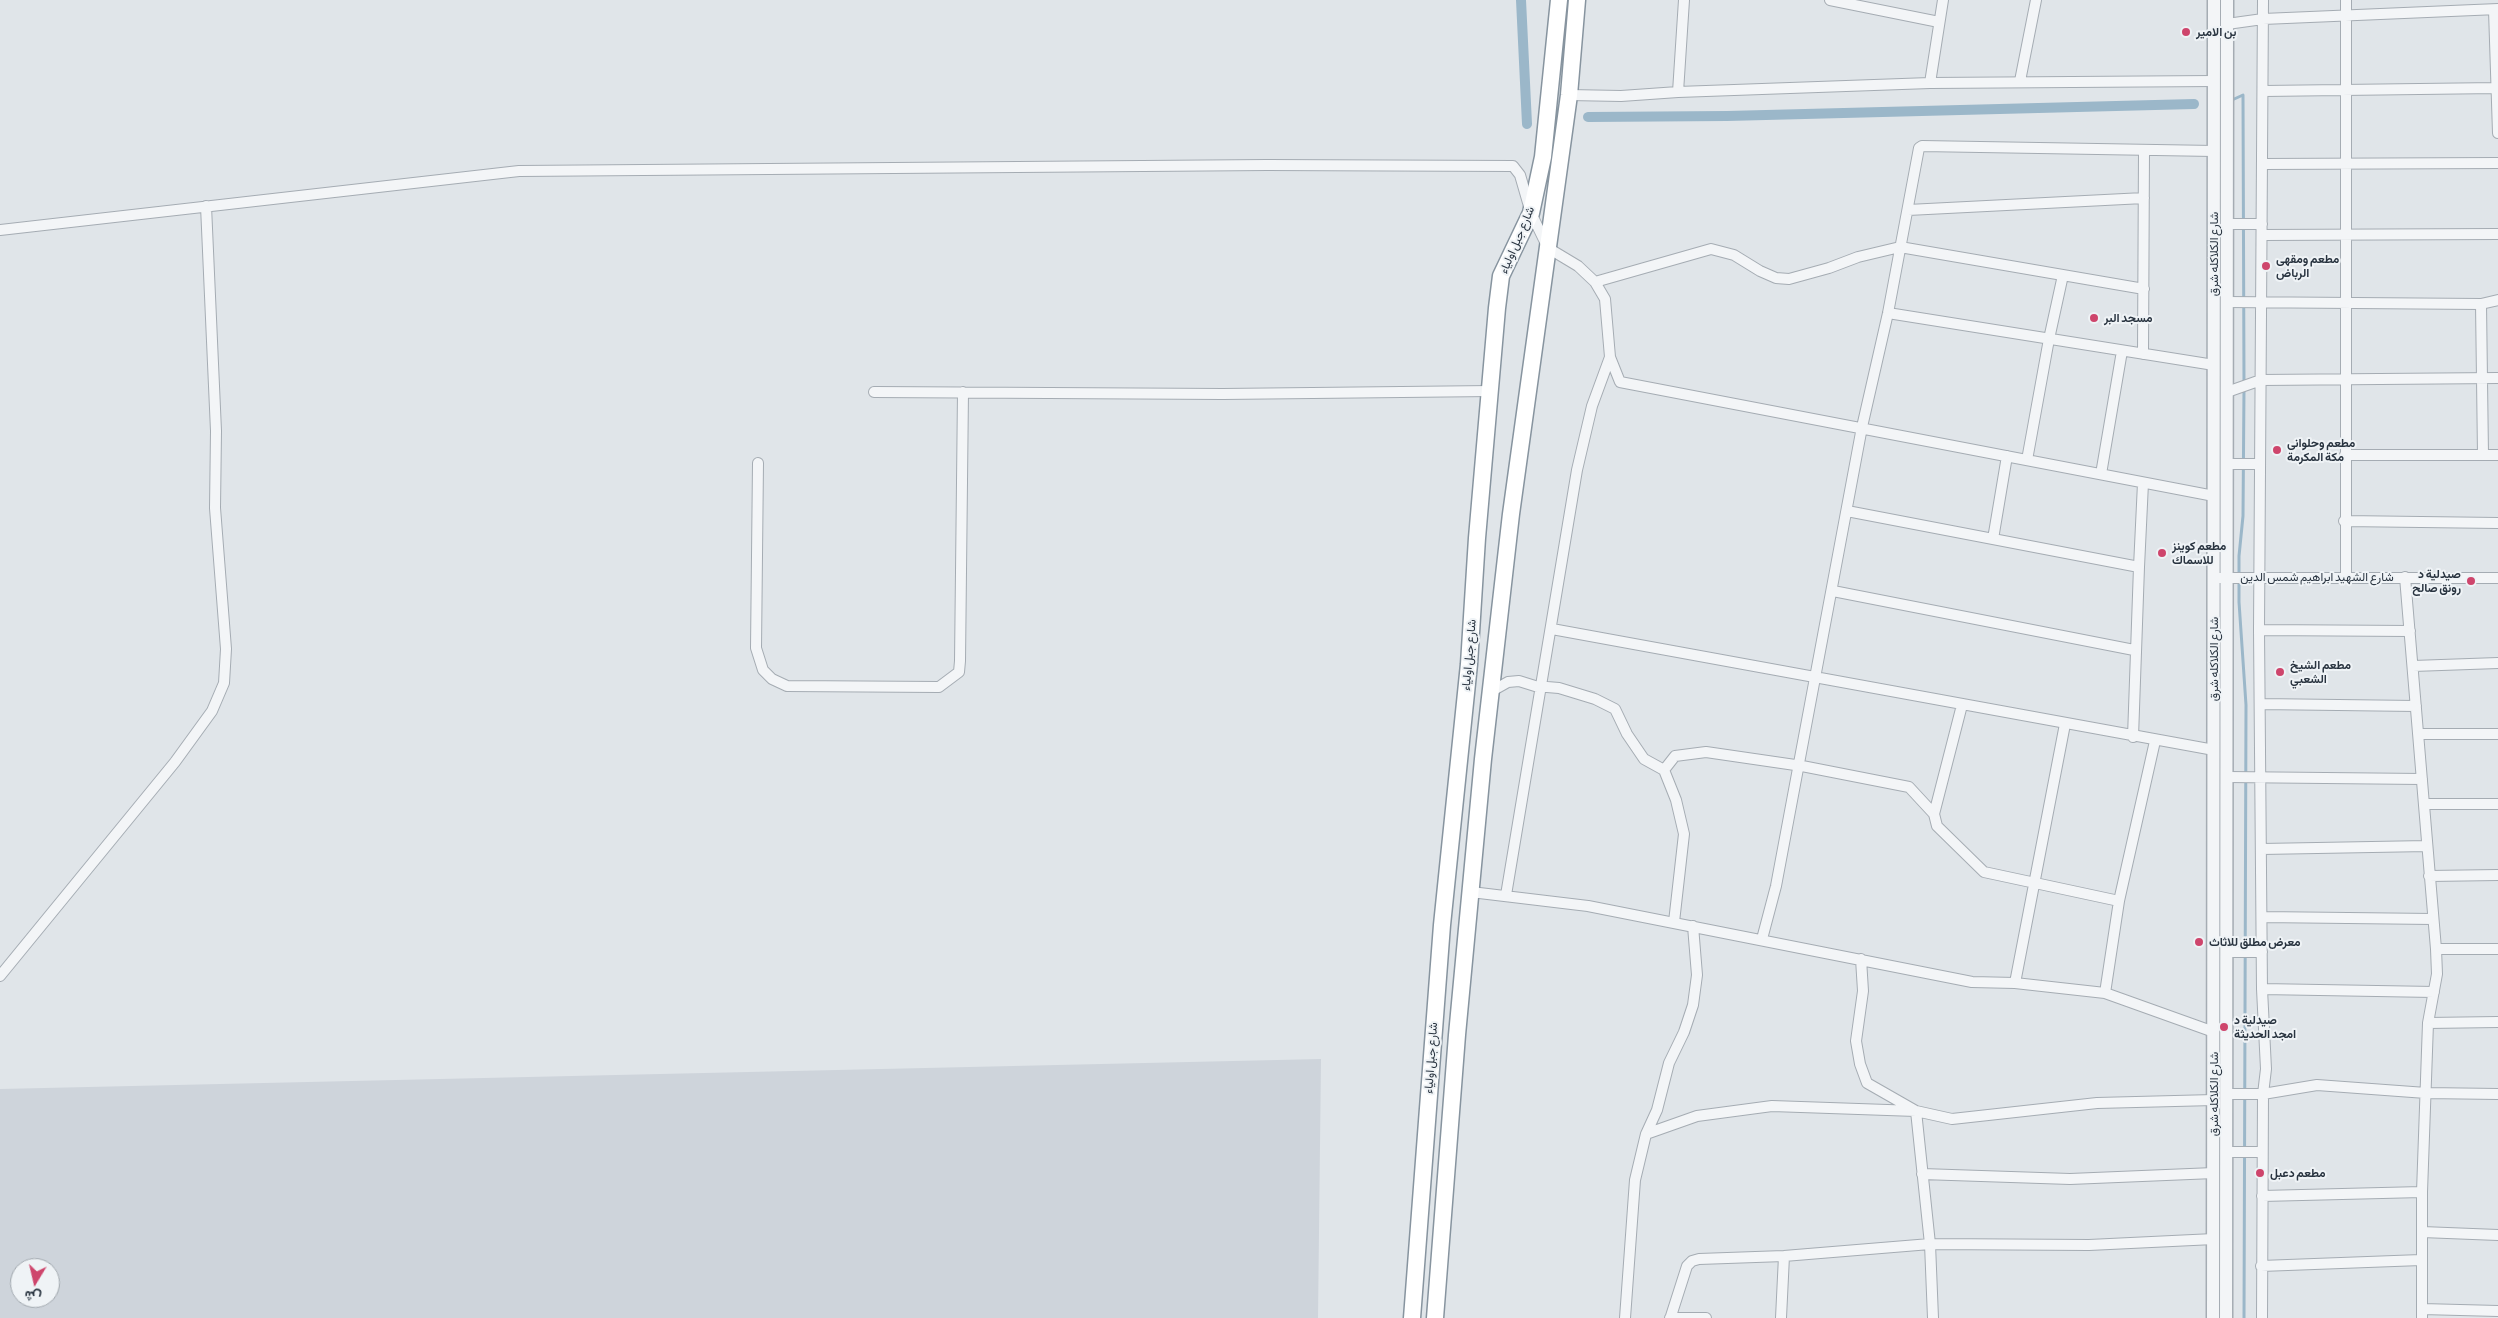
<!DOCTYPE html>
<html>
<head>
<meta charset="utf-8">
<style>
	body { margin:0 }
	#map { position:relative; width:2498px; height:1318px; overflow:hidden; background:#e0e5e9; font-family:"Asap Condensed",Vazirmatn,sans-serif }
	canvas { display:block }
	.north { position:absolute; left:10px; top:1258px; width:50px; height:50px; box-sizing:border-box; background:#eff3f6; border:1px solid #a0a7ad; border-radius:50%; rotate:189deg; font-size:14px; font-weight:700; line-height:20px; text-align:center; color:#293440 }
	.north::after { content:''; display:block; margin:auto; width:18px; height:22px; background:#ce456c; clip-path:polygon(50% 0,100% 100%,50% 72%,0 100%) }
</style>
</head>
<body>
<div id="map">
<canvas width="2498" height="1318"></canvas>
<div class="north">ش</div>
</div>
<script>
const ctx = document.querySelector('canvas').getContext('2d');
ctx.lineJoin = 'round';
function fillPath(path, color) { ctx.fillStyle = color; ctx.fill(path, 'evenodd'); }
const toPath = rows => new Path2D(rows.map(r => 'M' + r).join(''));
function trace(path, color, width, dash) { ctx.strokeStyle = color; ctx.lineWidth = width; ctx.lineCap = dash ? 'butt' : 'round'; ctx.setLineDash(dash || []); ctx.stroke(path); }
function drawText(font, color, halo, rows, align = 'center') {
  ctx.font = font + ' "Asap Condensed",Vazirmatn,sans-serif'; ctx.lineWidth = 4; ctx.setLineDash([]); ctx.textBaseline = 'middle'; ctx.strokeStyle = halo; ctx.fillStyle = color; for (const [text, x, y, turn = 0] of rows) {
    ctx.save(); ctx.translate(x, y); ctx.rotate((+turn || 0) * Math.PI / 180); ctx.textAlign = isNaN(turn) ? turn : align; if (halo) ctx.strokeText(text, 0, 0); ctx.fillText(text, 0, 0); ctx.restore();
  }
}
fillPath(toPath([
	[1321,1059,1318,1318,0,1318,0,1089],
	[20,1268,50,1268,50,1298,20,1298]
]), '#ced4db');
trace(toPath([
	[2232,100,2243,95,2244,383],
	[2244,389,2243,516,2239,556,2239,602,2246,705,2244,1318]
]), '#9bb7c9', 3);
trace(toPath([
	[1521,0,1527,124],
	[1588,117,1727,116,2194,104]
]), '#9bb7c9', 10);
const minor = toPath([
	[1830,0,1939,22],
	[2494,10,2498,133],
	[2227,24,2263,19,2498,9],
	[2020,81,2036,0],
	[1930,83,1943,0],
	[2264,91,2497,88],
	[1678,92,1684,0],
	[1569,95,1621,96,1678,92,1930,83,2214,81],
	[2263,164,2498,163],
	[1908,210,2144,198],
	[2227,224,2262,224],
	[0,230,519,171,1267,165,1513,166,1520,175,1531,213,1548,248,1578,266,1595,282,1605,299,1610,357,1620,382,2214,496],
	[2262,235,2498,234],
	[1595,282,1711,249,1734,255,1760,271,1776,278,1789,279,1829,268,1858,257,1900,247,2144,289],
	[2227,302,2481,304,2498,300],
	[2481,304,2483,455],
	[1888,313,2214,365],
	[2143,354,2144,150],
	[874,392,1223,394,1491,391],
	[2227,392,2261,380,2498,378],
	[2345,455,2498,455],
	[2027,460,2049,339,2063,275],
	[758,463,756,648,763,670,772,679,787,686,939,687,959,672,960,661,963,392],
	[2227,464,2260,464],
	[2101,474,2122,351],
	[1847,511,2139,567,2133,737],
	[2344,521,2498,523],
	[1993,539,2007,456],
	[2139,567,2143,483],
	[2346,577,2346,0],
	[2405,577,2436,949,2437,974,2428,1023,2422,1192,2422,1318],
	[2219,578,2498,578],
	[1833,591,2134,650],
	[1552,629,2214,750],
	[2259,630,2410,631],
	[2413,666,2498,663],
	[1492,691,1508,682,1519,681,1535,686,1559,688,1595,699,1615,709,1627,734,1644,759,1664,770,1676,800,1684,834,1674,922],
	[2260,704,2416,706],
	[1962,705,1934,814,1937,826,1984,872,2119,901],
	[2418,734,2498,734],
	[1664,770,1675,756,1706,752,1802,766,1909,787,1934,814],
	[2228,777,2422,779],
	[2424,804,2498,804],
	[2262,849,2427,846],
	[2429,876,2498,875],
	[1471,892,1588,906,1972,982,2015,983,2105,993,2214,1032],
	[1506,895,1577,470,1592,406,1610,357],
	[2262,917,2433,919],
	[1762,939,1776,886,1862,427,1888,313,1919,148,1922,146,2214,151],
	[2436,949,2498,949],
	[2228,952,2262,952],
	[1861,959,1863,991,1856,1041,1860,1064,1867,1083,1916,1111,1930,1244,1933,1318],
	[0,976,175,762,212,711,224,683,226,649,215,508,216,431,206,206],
	[2015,983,2065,724],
	[2262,989,2434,992],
	[2105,993,2119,901,2155,741],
	[2428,1023,2498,1022],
	[2227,1094,2263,1094,2317,1085,2426,1093,2498,1094],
	[1646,1134,1697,1116,1772,1106,1916,1111,1952,1119,2097,1103,2214,1100],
	[2227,1152,2262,1152],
	[1922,1174,2070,1179,2214,1173],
	[2262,1196,2422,1192],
	[2422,1232,2498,1235],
	[2261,1266,2421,1260],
	[2422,1309,2498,1311],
	[1671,1316,1687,1266,1692,1261,1699,1259,1784,1256,1930,1244,2089,1245,2214,1239],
	[1625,1318,1635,1180,1646,1134,1657,1110,1669,1063,1684,1032,1693,1005,1697,975,1693,926],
	[1670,1318,1706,1318],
	[1781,1318,1784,1256],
	[2262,1318,2263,1094,2266,1069,2262,989,2259,630,2263,0]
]);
const tertiary = toPath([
	[2213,1318,2214,0],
	[2226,1318,2227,0]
]);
const trunk = toPath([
	[1412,1318,1442,925,1469,664,1477,538,1497,308,1501,276,1531,213,1543,157,1559,0],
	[1435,1318,1457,1035,1483,759,1511,514,1569,95,1577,0]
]);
trace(minor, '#a5acb3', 12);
trace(tertiary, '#a5acb3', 15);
trace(trunk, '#87949f', 19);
trace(minor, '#f3f5f7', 10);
trace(tertiary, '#f3f5f7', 12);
trace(trunk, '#fff', 16);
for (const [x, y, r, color] of [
	[2186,32,5,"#ce456c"],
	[2266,266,5,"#ce456c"],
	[2094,318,5,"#ce456c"],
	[2277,450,5,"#ce456c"],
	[2162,553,5,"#ce456c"],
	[2471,581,5,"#ce456c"],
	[2280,672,5,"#ce456c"],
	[2199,942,5,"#ce456c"],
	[2224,1027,5,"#ce456c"],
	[2260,1173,5,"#ce456c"]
]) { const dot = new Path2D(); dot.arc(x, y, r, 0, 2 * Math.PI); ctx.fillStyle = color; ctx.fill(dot); trace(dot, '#eff3f6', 2); }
drawText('bold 12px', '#293440', '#eff3f6', [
	["بن الامير",2196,32],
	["مطعم ومقهى",2276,259],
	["الرباض",2276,273],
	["مسجد البر",2104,318],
	["مطعم وحلواني",2287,443],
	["مكة المكرمة",2287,457],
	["مطعم كوينز",2172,546],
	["للاسماك",2172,560],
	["صيدلية د",2461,574,"right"],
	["رونق صالح",2461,588,"right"],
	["مطعم الشيخ",2290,665],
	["الشعبي",2290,679],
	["معرض مطلق للاثاث",2209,942],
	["صيدلية د",2234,1020],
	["امجد الحديثة",2234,1034],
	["مطعم دعبل",2270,1173]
], 'left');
drawText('12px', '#293440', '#eff3f6', [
	["شارع جبل اولياء",1517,240,-67],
	["شارع الكلاكله شرق",2214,254,-90],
	["شارع الشهيد ابراهيم شمس الدين",2317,577],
	["شارع جبل اولياء",1469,655,-85],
	["شارع الكلاكله شرق",2214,659,-90],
	["شارع جبل اولياء",1431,1058,-86],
	["شارع الكلاكله شرق",2214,1094,-90]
]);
</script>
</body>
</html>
